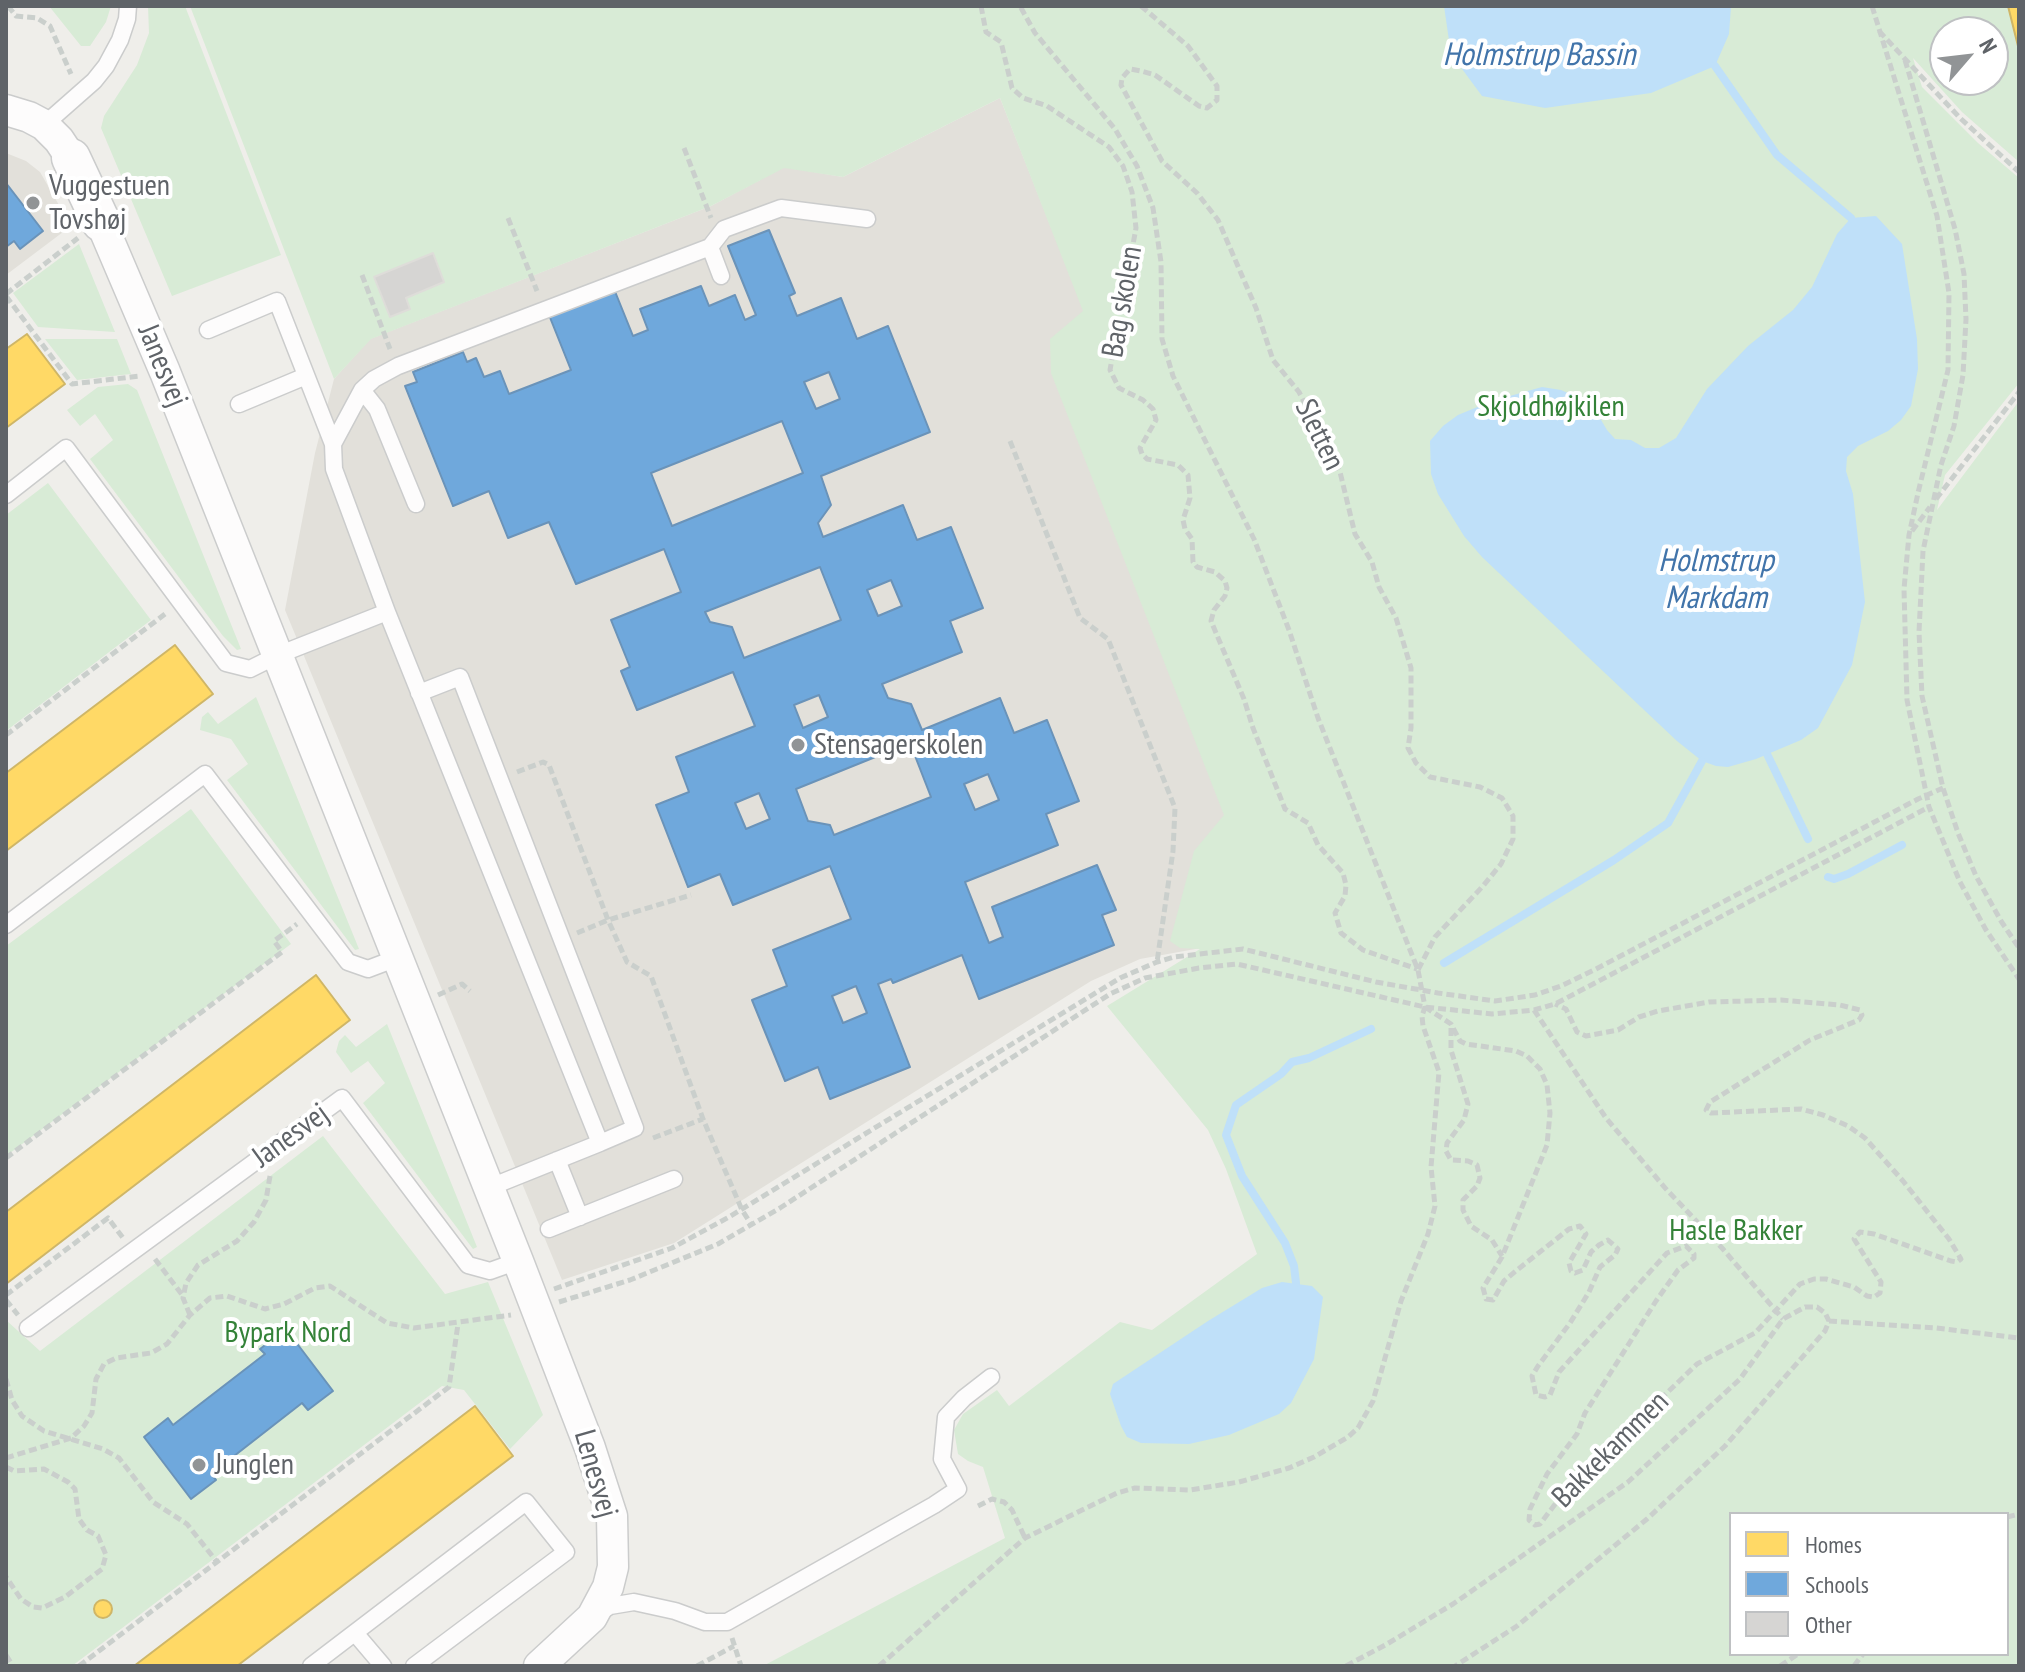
<!DOCTYPE html>
<html>
<head>
<meta charset="utf-8">
<style>
	body { margin:0 }
	#map { position:relative; width:2025px; height:1672px; overflow:hidden; background:#efeeea; font-family:"PT Sans Narrow",sans-serif }
	canvas { display:block }
	.frame { position:absolute; inset:0; border:8px solid #5f6368; pointer-events:none }
	.legend { position:absolute; left:1729px; top:1512px; width:280px; height:144px; box-sizing:border-box; background:#fff; border:2px solid #bfc1c3; margin:0; padding:10px 14px; list-style:none; font-size:24px; color:#5f6368 }
	.legend li { display:flex; align-items:center; gap:16px; height:40px }
	.legend b { width:40px; border:2px solid #bfc1c3 }
	.north { position:absolute; left:1929px; top:16px; width:80px; height:80px; box-sizing:border-box; background:#fff; border:2px solid #bfc1c3; border-radius:50%; rotate:62deg; font-size:22px; font-weight:700; line-height:32px; text-align:center; color:#5f6368 }
	.north::after { content:''; display:block; margin:auto; width:28px; height:36px; background:#919496; clip-path:polygon(50% 0,100% 100%,50% 72%,0 100%) }
</style>
</head>
<body>
<div id="map">
<canvas width="2025" height="1672"></canvas>
<div class="frame"></div>
<ul class="legend">
<li><b style="height:22px;background:#ffd966"></b>Homes</li>
<li><b style="height:22px;background:#6fa8dc"></b>Schools</li>
<li><b style="height:22px;background:#d6d5d3"></b>Other</li>
</ul>
<div class="north">N</div>
</div>
<script>
const ctx = document.querySelector('canvas').getContext('2d');
ctx.lineJoin = 'round';
function fillPath(path, color) { ctx.fillStyle = color; ctx.fill(path, 'evenodd'); }
const toPath = rows => new Path2D(rows.map(r => 'M' + r).join(''));
function trace(path, color, width, dash) { ctx.strokeStyle = color; ctx.lineWidth = width; ctx.lineCap = dash ? 'butt' : 'round'; ctx.setLineDash(dash || []); ctx.stroke(path); }
function drawText(font, color, halo, rows, align = 'center') {
  ctx.font = font + ' "PT Sans Narrow",sans-serif'; ctx.lineWidth = 8; ctx.setLineDash([]); ctx.textBaseline = 'middle'; ctx.strokeStyle = halo; ctx.fillStyle = color; for (const [text, x, y, turn = 0] of rows) {
    ctx.save(); ctx.translate(x, y); ctx.rotate((+turn || 0) * Math.PI / 180); ctx.textAlign = isNaN(turn) ? turn : align; if (halo) ctx.strokeText(text, 0, 0); ctx.fillText(text, 0, 0); ctx.restore();
  }
}
fillPath(toPath([
	[1000,98,1309,880,1201,948,1140,959,1091,981,674,1243,562,1280,285,610,315,453,334,379,370,339,711,206,784,167,843,177],
	[6,153,26,161,40,172,71,226,6,275]
]), '#e2e0da');
fillPath(toPath([
	[49,6,111,6,106,22,90,46,81,46],
	[148,6,185,6,281,255,172,296,101,128,104,116,137,65,149,33],
	[190,6,2008,6,2019,50,2019,162,1962,112,1913,58,1922,87,1978,143,2019,178,2019,383,1945,475,1937,510,2019,401,2019,1666,763,1666,1005,1538,983,1467,968,1461,958,1454,954,1430,963,1414,997,1390,1009,1406,1120,1322,1152,1330,1257,1254,1226,1169,1208,1130,1107,1006,1200,949,1180,948,1170,941,1194,851,1224,815,1051,373,1050,339,1083,311,1000,98,843,177,784,168,711,206,371,339,334,379],
	[1945,32,1993,32,1993,80,1945,80],
	[1731,1514,2007,1514,2007,1654,1731,1654],
	[79,244,115,332,38,327,13,293],
	[45,339,117,339,131,374,77,380],
	[128,384,137,390,241,649,237,650,223,636,90,459,113,440,95,414,80,426,67,410,98,387],
	[48,483,151,620,6,731,6,515],
	[256,697,359,949,355,950,227,780,248,764,231,739,200,730,202,717,208,712,218,724],
	[191,809,291,944,6,1156,6,946],
	[387,1024,477,1247,473,1249,363,1103,385,1083,368,1061,351,1073,336,1052,339,1041,345,1035,356,1047],
	[323,1136,445,1294,488,1282,543,1415,510,1449,464,1390,442,1386,72,1666,6,1666,6,1320,40,1351]
]), '#d8ebd6');
fillPath(toPath([
	[1444,6,1730,6,1731,7,1729,34,1715,66,1651,93,1545,108,1482,96,1451,54],
	[1876,216,1902,244,1917,339,1918,369,1911,406,1901,420,1888,431,1858,446,1847,457,1846,471,1853,494,1865,602,1852,665,1818,728,1801,740,1756,759,1728,767,1716,766,1702,761,1677,741,1482,557,1464,536,1438,494,1431,474,1430,441,1443,426,1458,415,1492,401,1542,387,1561,390,1591,403,1607,430,1615,439,1631,440,1645,448,1659,448,1676,438,1707,389,1748,346,1793,310,1812,287,1837,234,1851,218],
	[1282,1282,1312,1286,1323,1297,1314,1359,1291,1403,1279,1414,1229,1435,1189,1444,1141,1443,1127,1437,1121,1426,1110,1394,1113,1384,1208,1321,1262,1288]
]), '#bfe0f9');
const homes = toPath([
	[2008,6,2019,6,2019,50,2008,6],
	[27,334,65,384,6,428,6,349,27,334],
	[175,645,213,694,6,851,6,773,175,645],
	[316,975,350,1020,6,1284,6,1212,316,975],
	[475,1406,513,1456,237,1666,134,1666,475,1406],
	'94 1609a9 9 0 1 1 18 0a9 9 0 1 1-18 0Z'
]);
fillPath(homes, '#ffd966');
trace(homes, '#cfb667', 2);
const schools = toPath([
	[6,183,43,231,20,249,14,241,6,247,6,183],
	[769,230,795,293,789,296,797,316,841,298,857,339,888,326,930,432,821,476,831,505,818,523,823,537,903,505,917,540,951,527,983,608,950,621,962,652,882,684,888,698,911,704,922,730,1000,698,1014,733,1047,720,1079,801,1046,814,1058,845,965,882,989,943,1003,937,992,907,1097,865,1116,910,1102,915,1114,945,979,999,962,955,893,983,891,979,878,984,910,1067,830,1099,818,1067,785,1081,752,1000,787,986,773,950,851,919,830,866,733,905,720,874,688,887,656,805,689,792,676,757,755,726,733,672,637,710,621,671,630,667,611,620,681,592,664,549,576,584,549,522,508,538,489,491,453,506,405,386,417,382,413,372,463,352,467,362,476,358,484,377,500,371,509,394,571,370,549,315,614,289,633,336,648,330,640,309,701,286,709,306,735,295,745,320,756,315,728,246,769,230],
	[829,372,840,399,816,409,804,382,829,372],
	[782,421,803,473,672,526,651,473,782,421],
	[820,567,841,620,744,658,732,627,710,622,705,612,820,567],
	[891,580,902,606,878,616,867,590,891,580],
	[819,695,828,717,803,728,794,705,819,695],
	[910,743,931,797,834,835,830,825,808,821,796,789,910,743],
	[988,774,999,800,975,810,964,784,988,774],
	[759,793,770,819,746,829,735,803,759,793],
	[856,986,867,1013,843,1023,832,996,856,986],
	[286,1329,333,1391,308,1410,302,1403,211,1474,216,1480,191,1499,144,1437,168,1418,173,1425,265,1354,260,1349,286,1329]
]);
fillPath(schools, '#6fa8dc');
trace(schools, '#6a93b9', 2);
trace(toPath([
	[1715,66,1777,155,1851,218],
	[1767,754,1808,839],
	[1828,877,1834,879,1848,874,1902,845],
	[1444,963,1614,860,1668,823,1702,761],
	[1296,1283,1294,1266,1285,1243,1242,1176,1226,1135,1236,1105,1281,1074,1292,1062,1309,1058,1371,1029]
]), '#bfe0f9', 8);
const building = toPath([
	[433,253,444,282,406,298,410,309,390,317,374,277,433,253]
]);
fillPath(building, '#d6d5d3');
trace(building, '#deddd9', 2);
const service = toPath([
	[44,125,94,81,106,66,120,40,127,19,128,6],
	[710,247,724,229,781,208,867,219],
	[208,330,277,301,333,444],
	[362,390,377,409,416,504],
	[239,404,306,376],
	[6,495,66,448,226,663,250,669,278,655,387,612,600,1143,488,1188],
	[387,612,334,469,333,444,362,390,374,379,398,366,710,247,721,276],
	[419,693,460,677,635,1128,600,1143],
	[6,925,205,774,348,962,368,969,397,958],
	[557,1160,580,1217],
	[549,1229,674,1179],
	[28,1328,342,1098,468,1265,490,1271,518,1261],
	[597,1614,610,1606,634,1602,675,1611,705,1622,727,1622,934,1505,958,1489,942,1459,946,1417,964,1398,991,1377],
	[355,1633,383,1666],
	[311,1666,526,1502,566,1552,414,1666]
]);
const minor = toPath([
	[6,110,29,117,44,125,59,140,71,158],
	[101,222,165,372,518,1261,590,1448,612,1516,613,1567,608,1587,592,1617,539,1666]
]);
const tertiary = toPath([
	[71,158,101,222]
]);
trace(service, '#cbcccc', 19);
trace(minor, '#cbcccc', 33);
trace(tertiary, '#cbcccc', 41);
trace(toPath([
	[8,6,16,16,37,18,50,26,71,74],
	[981,6,986,32,1001,42,1012,88,1023,98,1047,106,1109,147,1123,166,1132,192,1136,228,1110,370,1119,388,1143,400,1153,409,1156,420,1140,448,1142,454,1147,459,1178,465,1188,475,1190,498,1183,520,1185,529,1192,539,1193,562,1197,567,1215,572,1225,581,1227,588,1225,596,1214,610,1211,621,1244,699,1253,728,1285,809,1308,823,1318,845,1343,873,1346,885,1345,896,1335,913,1341,933,1363,950,1417,969],
	[1141,6,1188,46,1217,86,1217,100,1207,108,1199,106,1155,75,1141,71,1130,69,1122,78,1121,85,1162,161,1197,193,1218,220,1256,308,1273,360,1299,392,1340,472,1355,534,1372,562,1379,587,1396,618,1411,668,1411,728,1408,748,1416,763,1430,777,1480,787,1502,798,1513,816,1513,839,1501,864,1483,886,1435,937,1418,970],
	[1872,6,1937,216,1949,293,1948,370,1918,493,1909,535,1904,589,1907,700,1929,807,1960,882,1986,930,2019,979],
	[1879,31,1960,118,2019,172],
	[1905,60,1955,229,1964,274,1966,319,1963,375,1954,426,1941,465,1923,551,1919,632,1922,696,1943,788,1958,833,1976,876,2001,921,2019,948],
	[684,148,711,218],
	[508,218,537,291],
	[362,275,390,349],
	[6,294,78,238],
	[6,296,72,384,140,376],
	[1010,441,1080,618,1108,639,1175,808,1173,851,1157,962],
	[1936,499,2019,392],
	[1912,531,1930,507],
	[6,735,165,614],
	[517,772,543,762,549,765,608,920,627,962,651,976,703,1119,742,1210,751,1224],
	[577,933,608,920,691,895],
	[438,995,462,984,470,991],
	[1425,1007,1451,1024,1460,1041,1466,1044,1516,1051,1527,1056,1540,1069,1547,1085,1550,1113,1547,1145,1502,1257,1483,1288,1486,1299,1493,1300,1504,1281,1517,1270,1569,1229,1580,1226,1586,1234,1569,1263,1571,1271,1575,1273,1583,1270,1591,1252,1599,1245,1608,1240,1618,1249,1615,1255,1600,1267,1589,1292,1570,1323,1538,1366,1532,1376,1536,1395,1545,1397,1550,1395,1559,1372,1667,1253,1686,1246,1694,1254,1694,1258,1678,1270,1656,1301,1585,1413,1577,1434,1547,1474,1530,1509,1529,1520,1535,1525,1540,1524,1556,1503,1597,1460,1697,1364,1755,1333,1800,1284,1814,1279,1826,1279,1854,1287,1867,1296,1874,1297,1880,1293,1881,1282,1854,1239,1860,1232,1874,1234,1951,1261,1957,1262,1961,1259,1949,1239,1903,1181,1865,1138,1848,1126,1823,1115,1801,1109,1711,1113,1706,1110,1710,1102,1810,1040,1859,1020,1862,1015,1860,1010,1840,1005,1781,1000,1709,1002,1658,1011,1639,1017,1618,1030,1586,1036,1577,1032,1566,1009,1555,1004],
	[1534,1010,1606,1118,1666,1189,1722,1248,1783,1319],
	[1451,1028,1451,1050,1468,1104,1464,1120,1447,1143,1446,1151,1451,1160,1468,1161,1477,1165,1480,1178,1477,1186,1463,1200,1463,1210,1471,1226,1492,1240,1502,1256],
	[653,1138,703,1119],
	[6,1158,282,952,274,941,297,924],
	[155,1259,183,1296],
	[554,1289,672,1248,729,1217,1120,978,1157,962,1174,957,1243,949,1376,982,1438,993,1495,1001,1535,995,1561,986,1596,969,1918,799,1943,788],
	[6,1295,108,1218,123,1238],
	[6,1300,18,1315],
	[559,1302,630,1280,718,1244,780,1208,1110,994,1145,978,1199,968,1237,964,1425,1007,1492,1014,1534,1010,1555,1004,1576,993,1929,807],
	[190,1315,183,1298,186,1283,198,1265,237,1241,254,1222,266,1200,270,1176],
	[1829,1321,1936,1328,2019,1338],
	[6,1379,12,1400,22,1416,44,1431,103,1449,119,1458,153,1502,187,1524,217,1562],
	[6,1458,71,1438,84,1426,92,1413,96,1379,104,1364,116,1358,151,1353,167,1344,190,1315,210,1298,227,1296,265,1309,284,1304,315,1288,330,1286,387,1323,414,1328,511,1315],
	[6,1467,14,1471,44,1469,68,1482,75,1489,79,1519,87,1530,98,1536,106,1555,102,1569,65,1597,42,1608,33,1607,21,1599,6,1577],
	[978,1506,992,1499,1004,1502,1012,1510,1025,1538],
	[2007,1517,2019,1514],
	[732,1638,741,1666],
	[6,1655,13,1666],
	[79,1666,449,1387,458,1324],
	[697,1666,734,1646],
	[879,1666,1025,1538,1117,1493,1135,1488,1190,1490,1239,1482,1289,1468,1314,1457,1348,1437,1358,1428,1373,1401,1401,1301,1428,1234,1435,1206,1431,1167,1439,1072,1423,1026,1422,1016,1425,1007,1418,970,1318,718,1289,630,1254,539,1173,376,1162,339,1161,262,1153,208,1137,166,1115,129,1035,33,1020,6],
	[1346,1666,1387,1644,1453,1604,1628,1482,1740,1379,1783,1319,1805,1307,1817,1307,1825,1313,1829,1321,1825,1331,1725,1446,1647,1519,1517,1626,1455,1666],
	[1780,1666,1798,1654],
	[1854,1666,1863,1654]
]), '#cacfcc', 5, [8, 4]);
trace(service, '#fdfcfc', 16);
trace(minor, '#fdfcfc', 30);
trace(tertiary, '#fdfcfc', 38);
for (const [x, y, r, color] of [
	[33,203,8,"#919496"],
	[798,745,8,"#919496"],
	[199,1465,8,"#919496"]
]) { const dot = new Path2D(); dot.arc(x, y, r, 0, 2 * Math.PI); ctx.fillStyle = color; ctx.fill(dot); trace(dot, '#fff', 3); }
drawText('30px', '#5f6368', '#fff', [
	["Vuggestuen",49,186],
	["Tovshøj",49,220],
	["Stensagerskolen",814,745],
	["Junglen",215,1465]
], 'left');
drawText('30px', '#5f6368', '#fff', [
	["Bag skolen",1123,302,-80],
	["Janesvej",162,366,68],
	["Sletten",1319,435,64],
	["Janesvej",291,1136,-36],
	["Bakkekammen",1611,1450,-45],
	["Lenesvej",595,1474,74]
]);
drawText('30px', '#348238', '#fff', [
	["Skjoldhøjkilen",1551,407],
	["Hasle Bakker",1736,1231],
	["Bypark Nord",288,1333]
]);
drawText('italic 32px', '#4174aa', '#fff', [
	["Holmstrup Bassin",1539,56],
	["Holmstrup",1716,562],
	["Markdam",1716,599]
]);
</script>
</body>
</html>
